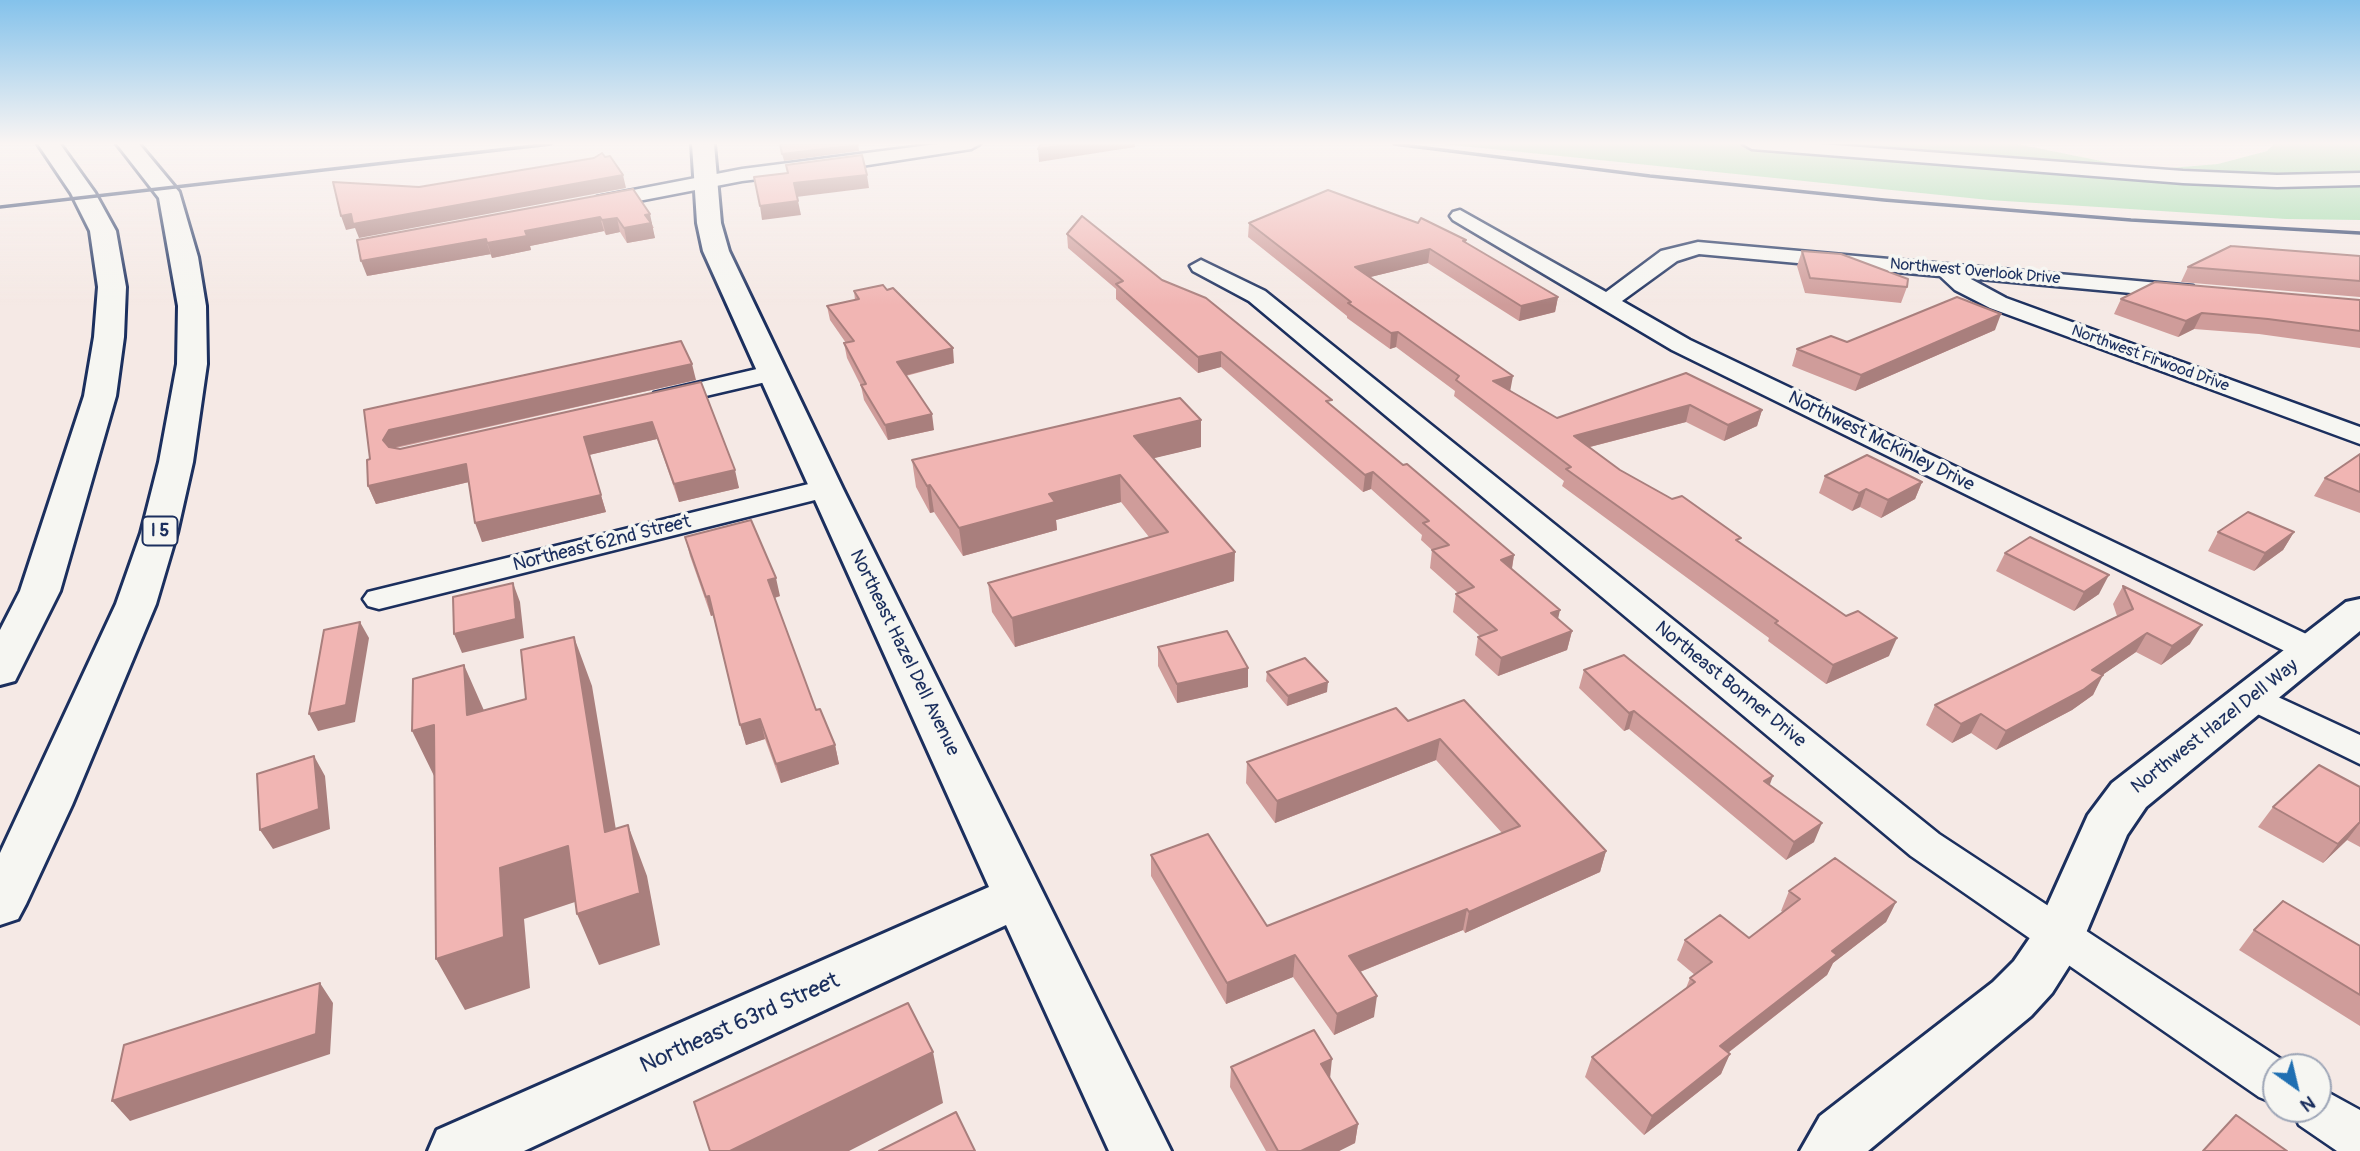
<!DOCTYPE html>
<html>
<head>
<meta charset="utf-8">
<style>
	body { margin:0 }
	#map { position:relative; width:2360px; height:1151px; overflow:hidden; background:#f5e9e5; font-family:Pangolin,sans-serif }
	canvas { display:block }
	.north { position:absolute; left:2262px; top:1053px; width:70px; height:70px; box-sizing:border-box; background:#f6f6f2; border:2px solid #9ea6b7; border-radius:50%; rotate:146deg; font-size:19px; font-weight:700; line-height:28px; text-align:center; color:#1b2f5e }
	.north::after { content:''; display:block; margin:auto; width:24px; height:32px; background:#1f6fb2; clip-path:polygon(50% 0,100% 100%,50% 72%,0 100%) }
</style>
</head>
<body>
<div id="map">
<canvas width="2360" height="1151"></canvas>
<div class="north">N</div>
</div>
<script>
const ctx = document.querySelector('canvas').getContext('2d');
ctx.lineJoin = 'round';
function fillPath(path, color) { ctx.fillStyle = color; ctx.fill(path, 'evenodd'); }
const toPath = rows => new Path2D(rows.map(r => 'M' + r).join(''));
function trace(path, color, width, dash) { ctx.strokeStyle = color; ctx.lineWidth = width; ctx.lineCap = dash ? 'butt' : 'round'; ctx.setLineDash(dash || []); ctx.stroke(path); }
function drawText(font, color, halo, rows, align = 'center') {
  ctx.font = font + ' Pangolin,sans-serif'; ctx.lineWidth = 7; ctx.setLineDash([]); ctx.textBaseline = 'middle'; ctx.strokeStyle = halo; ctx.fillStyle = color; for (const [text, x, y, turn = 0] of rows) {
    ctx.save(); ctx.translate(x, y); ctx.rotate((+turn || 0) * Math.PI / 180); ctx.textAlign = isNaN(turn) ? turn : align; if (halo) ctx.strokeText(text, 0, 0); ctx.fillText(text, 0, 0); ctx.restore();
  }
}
fillPath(toPath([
	[1443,144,2017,144,2126,166,2170,168,2218,164,2267,151,2274,144,2360,144,2360,220,2286,219,1989,200]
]), '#99daa5');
const street = toPath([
	[937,144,980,144,971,149,842,169,742,181,597,209,587,203,597,197,742,169,937,144],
	[1743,144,1820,144,2183,171,2277,175,2360,173,2360,185,2277,187,2183,183,1752,149,1743,144],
	[1460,210,1606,292,1661,251,1698,242,2193,286,2196,291,2193,296,2185,298,1969,278,2006,298,2360,427,2360,444,1990,308,1955,290,1940,276,1699,254,1677,261,1622,301,1690,340,2323,642,2328,650,2323,658,2311,661,2299,658,1672,350,1453,220,1450,216,1453,212,1460,210],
	[1201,260,1265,291,1939,834,2293,1067,2276,1067,2276,1104,2259,1097,1911,856,1249,301,1193,271,1190,266,1201,260],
	[774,365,783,368,787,373,783,378,663,406,654,403,650,398,654,393,774,365],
	[825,480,835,483,839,489,835,495,379,609,368,606,363,599,368,592,825,480],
	[2252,685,2360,735,2360,764,2239,705,2234,697,2239,689,2252,685],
	[2318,1087,2360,1110,2360,1151,2337,1151,2299,1125,2292,1109,2318,1109,2318,1087]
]);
const secondary = toPath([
	[692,144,714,144,721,223,729,251,843,489,1171,1151,1109,1151,1006,925,524,1151,428,1151,437,1130,989,887,703,251,697,223,692,144],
	[2360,599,2360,631,2146,807,2127,835,2078,952,2052,993,2031,1016,1868,1151,1800,1151,1820,1116,1993,982,2014,961,2038,926,2088,815,2112,783,2346,602,2360,599]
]);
const highway = toPath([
	[38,144,60,144,95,193,116,231,126,287,124,337,116,396,60,591,15,681,0,685,0,630,20,591,84,396,94,337,98,287,90,231,71,193,38,144],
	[117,144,139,144,179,192,198,257,206,306,207,364,193,462,177,533,156,604,72,805,26,904,18,919,0,925,0,853,116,604,141,533,159,462,177,364,178,306,159,198,117,144]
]);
trace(street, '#1b2f5e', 5);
trace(secondary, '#1b2f5e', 6);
trace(highway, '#1b2f5e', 6);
fillPath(street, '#f6f6f2');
fillPath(secondary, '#f6f6f2');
fillPath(highway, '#f6f6f2');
trace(toPath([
	[1394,144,1650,176,1884,200,2131,220,2360,233],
	[0,207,551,144]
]), '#1b2f5e', 3.5);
fillPath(toPath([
	[633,189,654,228,652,228,655,238,627,243,620,232,606,235,604,231,530,246,531,250,492,258,491,254,367,276],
	[1249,223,1466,240,1466,243,1558,297,1555,312,1519,321,1428,263,1370,277,1511,391,1557,418,1686,373,1762,410,1757,426,1724,441,1686,422,1590,447,1620,470,1740,542,1889,656,1826,684,1768,641,1769,638,1562,486,1564,481,1454,396,1455,391,1396,347,1390,349,1347,318,1347,316,1248,237],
	[1067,234,1162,280,1331,406,1514,555,1512,569,1558,619,1572,631,1567,650,1498,676,1475,655,1478,637,1480,636,1453,612,1456,594,1458,593,1430,568,1432,550,1421,540,1422,535,1371,489,1363,492,1221,367,1198,373,1116,299,1116,289,1068,248],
	[1802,251,1907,287,1901,303,1805,293,1797,266],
	[2360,256,2360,297,2181,282,2188,267],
	[854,291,954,363,906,376,934,430,888,440,864,400,861,386,847,358,844,343,846,343,830,320,827,306,855,300],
	[2121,299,2360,300,2360,348,2259,334,2194,329,2178,337,2114,314],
	[1995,330,1855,391,1792,366,1797,349],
	[696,380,396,448,400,449,701,382,739,488,679,502,657,439,589,455,606,512,482,542,469,482,376,504,368,486,370,459,364,410],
	[1201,420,1201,447,1153,458,1234,581,1015,647,992,612,988,583,1149,537,1121,502,1056,520,1057,530,963,556,934,512,930,513,916,487,912,460],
	[2360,454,2360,513,2314,496,2325,478],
	[1825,476,1922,482,1915,499,1881,518,1860,507,1852,511,1819,493],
	[2218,532,2294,532,2283,550,2254,571,2208,551],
	[685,537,780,596,775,598,816,710,835,745,839,764,781,783,765,739,746,745,713,615,711,616,690,556],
	[2005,553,2099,594,2074,611,1996,571],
	[2123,586,2190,644,2161,665,2136,652,2102,675,2093,695,2072,710,1996,750,1971,733,1952,743,1926,725,1935,705,2117,616,2113,604],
	[1158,647,1248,668,1248,687,1177,703,1158,666],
	[1584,670,1770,785,1814,842,1786,860,1629,729,1624,731,1579,688],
	[1267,672,1327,692,1287,706,1266,681],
	[1464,700,1606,851,1600,872,1465,933,1463,930,1360,972,1374,1017,1334,1035,1293,977,1226,1004,1151,876,1151,855,1267,926,1502,833,1436,760,1275,823,1246,783,1247,762,1408,721],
	[2360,787,2360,847,2347,840,2323,863,2258,827,2273,807],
	[1789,891,1896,902,1886,922,1833,963,1827,975,1728,1053,1721,1074,1644,1135,1585,1077,1592,1057,1686,988,1690,978,1695,975,1677,960,1685,940,1749,938,1783,912,1781,911],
	[2254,930,2360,946,2360,1026,2239,950],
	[1231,1067,1330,1078,1358,1124,1355,1143,1339,1151,1266,1151,1230,1087]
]), '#cf9c9a');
fillPath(toPath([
	[1072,144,1135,144,1135,147,1039,162,1038,149],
	[858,145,859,151,784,161,782,154],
	[623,175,626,188,359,238,355,228,346,230,341,216],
	[867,175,869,188,796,197,794,183],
	[798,201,801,215,762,220,760,206],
	[650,214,655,238,627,243,624,228,645,215],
	[600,217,604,231,530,246,531,250,492,258,487,243,525,231],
	[617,218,620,232,606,235,602,220],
	[486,239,491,254,367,276,361,261],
	[1430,249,1428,263,1354,281,1355,267],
	[1558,297,1555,312,1519,321,1521,306],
	[2202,313,2194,329,2178,337,2186,321],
	[2001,314,1995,330,1855,391,1861,375],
	[1398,332,1396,347,1390,349,1391,333],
	[953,348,954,363,899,377,897,362],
	[1221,352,1221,367,1198,373,1198,357],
	[692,364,696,380,396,447,391,457,383,440,389,430],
	[1513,376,1510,392,1493,381],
	[1690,405,1686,422,1570,452,1574,436],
	[1762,410,1757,426,1724,441,1728,425],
	[932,414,934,430,888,440,885,425],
	[1201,420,1201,447,1134,463,1134,436],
	[652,422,657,439,589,455,606,512,482,542,475,523,584,437],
	[466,464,473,481,376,504,368,486],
	[735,470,739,488,679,502,674,484],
	[1373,472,1371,489,1363,492,1365,475],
	[1120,475,1121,502,1056,520,1057,530,963,556,959,528,1049,494],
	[1922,482,1915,499,1881,518,1888,500],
	[930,485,934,512,930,513,927,486],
	[1866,489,1860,507,1852,511,1859,493],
	[2294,532,2283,550,2254,571,2265,553],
	[1235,552,1234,581,1015,647,1012,618],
	[1514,555,1511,573,1501,560],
	[2109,575,2099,594,2074,611,2084,592],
	[776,578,780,596,773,598,768,580],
	[513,583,520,602,524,638,462,653,454,634],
	[709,596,714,615,711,616,706,597],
	[1560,610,1556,628,1551,613],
	[360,622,369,638,355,722,318,731,309,714],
	[2202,625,2190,644,2161,665,2172,646],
	[1572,631,1567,650,1498,676,1501,658],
	[2147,633,2136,652,2082,689,2092,670],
	[574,637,592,686,625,884,605,832],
	[1897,638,1889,656,1826,684,1833,665],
	[464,665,486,715,467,715],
	[1248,668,1248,687,1177,703,1177,684],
	[2103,675,2093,695,2072,710,1996,750,2006,731],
	[1328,682,1327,692,1287,706,1288,696],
	[1634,711,1629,729,1624,731,1629,713],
	[1981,714,1971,733,1952,743,1961,724],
	[760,719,765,739,746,745,740,725],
	[434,725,437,782,412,731],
	[1440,739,1436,760,1275,823,1277,801],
	[835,745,839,764,781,783,776,764],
	[314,756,325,776,330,829,273,849,260,830],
	[1773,776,1766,795,1764,781],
	[1822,823,1814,842,1786,860,1794,842],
	[2360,823,2347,840,2323,863,2338,844],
	[628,825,647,876,660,945,599,965,577,914],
	[568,846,590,897,524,919,530,988,465,1010,436,959,500,868],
	[1606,851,1600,872,1465,933,1469,912],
	[1896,902,1886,922,1833,963,1827,975,1711,1066,1720,1046,1832,951],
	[1467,909,1463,930,1347,977,1349,956],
	[1295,955,1293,977,1226,1004,1227,983],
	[320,983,333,1003,330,1054,130,1121,112,1101],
	[1377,996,1374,1017,1334,1035,1337,1014],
	[933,1052,943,1103,849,1151,730,1151],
	[1730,1054,1721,1074,1644,1135,1652,1116],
	[1332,1059,1330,1079,1321,1064],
	[1358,1124,1355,1143,1339,1151,1301,1151]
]), '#a97f7d');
const building = toPath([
	[780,144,858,144,858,145,782,154,780,144],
	[1041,144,1072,144,1038,149,1041,144],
	[602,153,605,157,610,156,623,175,353,224,351,214,341,216,333,182,419,187,594,158,602,153],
	[862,155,867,175,794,183,798,201,760,206,754,177,788,173,786,165,862,155],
	[633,189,650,214,645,215,651,223,624,228,617,218,602,220,600,217,525,231,527,236,487,243,486,239,361,261,357,240,633,189],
	[1328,190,1418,223,1421,218,1466,240,1463,241,1558,297,1521,306,1430,249,1355,267,1513,376,1493,381,1557,418,1686,373,1762,410,1728,425,1690,405,1574,436,1620,470,1672,499,1682,496,1741,538,1736,540,1846,616,1858,611,1897,638,1833,665,1775,623,1778,621,1566,469,1571,467,1456,380,1459,376,1398,332,1391,333,1348,303,1351,302,1249,223,1328,190],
	[1082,216,1162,280,1206,298,1332,400,1326,401,1403,465,1407,464,1514,555,1501,560,1560,610,1551,613,1572,631,1501,658,1478,637,1497,630,1456,594,1474,587,1432,550,1449,545,1423,523,1429,521,1373,472,1365,475,1221,352,1198,357,1116,284,1123,281,1067,234,1082,216],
	[2231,246,2360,256,2360,281,2188,267,2231,246],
	[1802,251,1841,254,1908,279,1907,287,1810,278,1802,251],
	[2155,282,2360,300,2360,331,2268,319,2202,313,2186,321,2121,299,2155,282],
	[883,285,887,290,893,288,953,348,897,362,932,414,885,425,861,385,866,384,844,343,854,341,827,306,859,299,854,291,883,285],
	[1957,297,2001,314,1861,375,1797,349,1831,336,1847,342,1957,297],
	[681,341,692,364,389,430,383,440,389,447,400,449,701,382,735,470,674,484,652,422,584,437,601,495,475,523,466,464,368,486,367,460,370,459,364,410,681,341],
	[1180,398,1201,420,1134,436,1235,552,1012,618,988,583,1168,532,1120,475,1049,494,1055,502,959,528,930,485,927,486,912,460,1180,398],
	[2360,454,2360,492,2325,478,2360,454],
	[1867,455,1922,482,1888,500,1866,489,1859,493,1825,476,1867,455],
	[2248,512,2294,532,2265,553,2218,532,2248,512],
	[751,520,776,578,768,580,816,710,820,709,835,745,776,764,760,719,740,725,709,596,706,597,685,537,751,520],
	[2030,537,2109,575,2084,592,2005,553,2030,537],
	[513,583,516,619,454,634,453,597,513,583],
	[2123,586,2202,625,2172,646,2147,633,2092,670,2103,675,2083,690,2006,731,1981,714,1961,724,1935,705,2133,609,2123,586],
	[360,622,346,705,309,714,324,630,360,622],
	[1227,631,1248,668,1177,684,1158,647,1227,631],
	[574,637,605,832,628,825,640,893,577,914,568,846,500,868,504,937,436,959,434,725,412,731,413,679,464,665,467,715,526,699,521,650,574,637],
	[1624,655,1773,776,1764,781,1822,823,1794,842,1634,711,1629,713,1584,670,1624,655],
	[1305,658,1328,682,1288,696,1267,672,1305,658],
	[1464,700,1606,851,1469,912,1467,909,1349,956,1377,996,1337,1014,1295,955,1227,983,1151,855,1208,834,1267,926,1520,826,1440,739,1277,801,1247,762,1396,708,1408,721,1464,700],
	[314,756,319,809,260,830,257,774,314,756],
	[2319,765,2360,787,2360,822,2338,844,2273,807,2319,765],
	[1835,858,1896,902,1832,951,1837,955,1720,1046,1730,1054,1652,1116,1592,1057,1695,982,1690,978,1712,962,1685,940,1720,915,1749,938,1800,899,1789,891,1835,858],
	[2283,901,2360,946,2360,995,2254,930,2283,901],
	[320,983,316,1034,112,1101,124,1045,320,983],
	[908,1003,933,1052,730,1151,710,1151,694,1102,908,1003],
	[1314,1030,1332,1059,1321,1064,1358,1124,1301,1151,1278,1151,1231,1067,1314,1030],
	[956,1112,975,1151,879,1151,956,1112],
	[2236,1115,2287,1151,2203,1151,2236,1115]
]);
fillPath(building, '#f1b5b3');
trace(building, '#a97f7d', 2);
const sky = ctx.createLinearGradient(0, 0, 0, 305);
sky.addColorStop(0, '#84c2eb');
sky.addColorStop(0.47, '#faf5f3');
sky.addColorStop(1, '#faf5f300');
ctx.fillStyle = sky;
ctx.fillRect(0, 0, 2360, 305);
drawText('16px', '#1b2f5e', '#f6f6f2', [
	["Northwest Overlook Drive",1975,272,5],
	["Northwest Firwood Drive",2150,359,20]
]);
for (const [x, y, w] of [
	[160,531,35]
]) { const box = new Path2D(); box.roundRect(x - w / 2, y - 14.5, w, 29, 5); ctx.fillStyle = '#f6f6f2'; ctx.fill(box); trace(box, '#1b2f5e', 2); }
drawText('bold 18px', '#1b2f5e', null, [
	["I 5",160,531]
]);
drawText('19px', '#1b2f5e', '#f6f6f2', [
	["Northwest McKinley Drive",1881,442,26],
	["Northeast 62nd Street",602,544,-14],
	["Northeast Hazel Dell Avenue",904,653,64],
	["Northeast Bonner Drive",1730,685,39],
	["Northwest Hazel Dell Way",2215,727,-38]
]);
drawText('23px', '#1b2f5e', '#f6f6f2', [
	["Northeast 63rd Street",740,1024,-24]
]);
</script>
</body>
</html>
